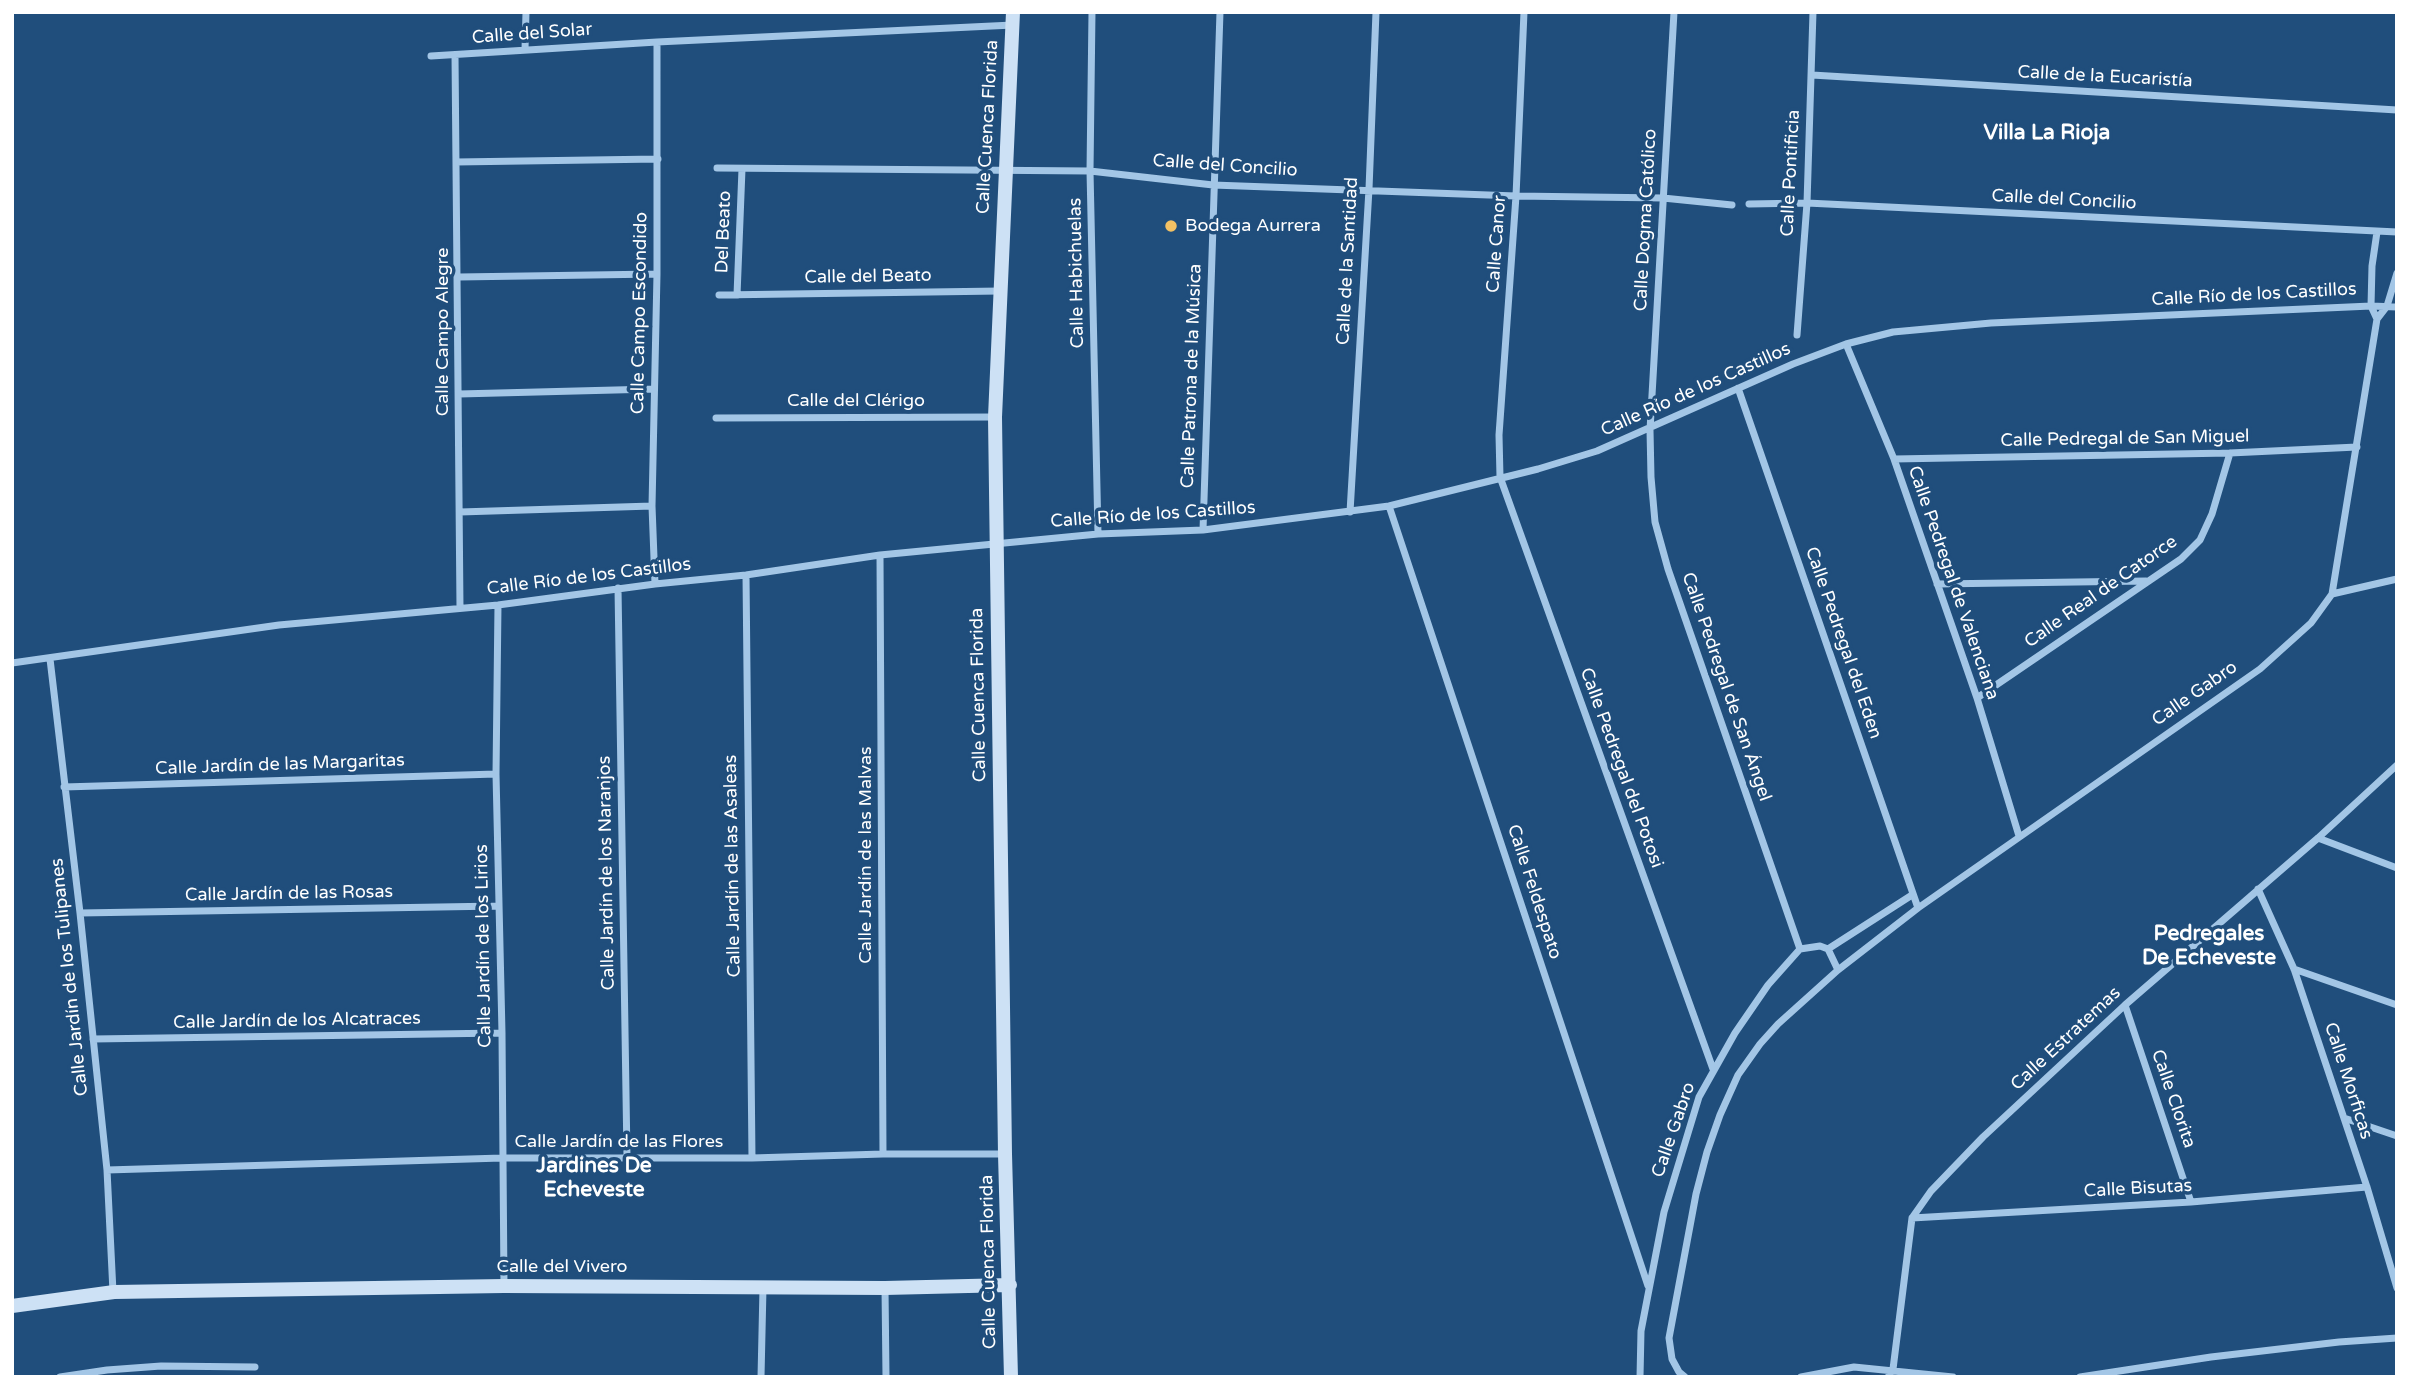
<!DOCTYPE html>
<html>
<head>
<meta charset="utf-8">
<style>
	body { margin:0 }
	#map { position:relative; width:2409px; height:1389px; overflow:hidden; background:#204e7c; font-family:"Varela Round",sans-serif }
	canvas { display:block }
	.frame { position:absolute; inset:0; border:14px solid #fff; pointer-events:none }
</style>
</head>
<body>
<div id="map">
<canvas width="2409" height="1389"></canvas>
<div class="frame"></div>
</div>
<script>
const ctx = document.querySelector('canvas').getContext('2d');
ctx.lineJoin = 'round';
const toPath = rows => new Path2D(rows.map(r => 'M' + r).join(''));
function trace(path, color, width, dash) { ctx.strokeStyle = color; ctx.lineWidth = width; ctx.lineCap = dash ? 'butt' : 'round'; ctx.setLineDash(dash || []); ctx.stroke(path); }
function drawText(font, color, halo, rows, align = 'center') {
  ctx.font = font + ' "Varela Round",sans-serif'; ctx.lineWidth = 7; ctx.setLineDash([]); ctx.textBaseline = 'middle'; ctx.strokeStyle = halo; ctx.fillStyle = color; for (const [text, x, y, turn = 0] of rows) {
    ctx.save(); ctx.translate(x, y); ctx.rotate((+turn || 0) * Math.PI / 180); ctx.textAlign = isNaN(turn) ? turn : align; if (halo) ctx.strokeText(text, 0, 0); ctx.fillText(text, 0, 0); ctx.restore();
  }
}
trace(toPath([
	[1092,12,1090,171,1098,534],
	[1524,12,1516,196,1499,435,1500,477,1713,1069],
	[1674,12,1650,430,1651,477,1655,522,1668,569,1800,949],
	[525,49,526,12],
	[455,55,460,608],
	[431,56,657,42,1013,25],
	[1812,75,2397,110],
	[456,162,658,159],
	[717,168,1090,171,1213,185,1516,196,1663,198,1732,205],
	[1749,204,1807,203,2397,232],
	[459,277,657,274],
	[719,295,1000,291],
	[737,295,742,169],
	[2377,319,2371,306,2372,266,2377,232],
	[1797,335,1807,203,1813,12],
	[1846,344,1894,459,1977,698,2019,836],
	[1738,388,1918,908],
	[459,394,654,389],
	[716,418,995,417],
	[1894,459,2230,453,2357,447],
	[1389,506,1648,1286],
	[460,512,652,506],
	[1350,512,1369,189,1376,12],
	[1203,530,1220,12],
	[880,555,883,1154],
	[746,575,752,1158],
	[655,584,652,506,657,274,657,42],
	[1937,584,2146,581],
	[618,588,627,1157],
	[2332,594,2397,579],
	[498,605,496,774,502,1033,504,1286],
	[50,659,80,913,107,1170,113,1292],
	[12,663,279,625,498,605,655,584,746,575,880,555,1098,534,1203,530,1389,506,1538,469,1597,451,1793,364,1846,344,1893,332,1991,323,2371,306,2397,307],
	[1977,698,2181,559,2200,540,2212,514,2230,453],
	[64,787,496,774],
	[2318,838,2397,868],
	[2258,889,2294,969,2367,1187,2397,1288],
	[80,913,499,906],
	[1828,949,1912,895],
	[2294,969,2397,1005],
	[1838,970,1918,908,2260,669,2311,623,2332,594,2377,319,2387,306,2397,273],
	[2125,1005,2191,1202],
	[93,1039,502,1033],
	[2344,1118,2397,1136],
	[107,1170,502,1158,752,1158,883,1154,1005,1154],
	[1912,1218,2191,1202,2367,1187],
	[885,1288,886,1377],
	[60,1377,107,1370,161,1366,255,1367],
	[761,1377,763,1288],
	[1640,1377,1641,1331,1664,1212,1699,1097,1735,1033,1768,985,1800,949,1820,946,1828,949,1838,970,1778,1024,1760,1044,1738,1075,1720,1115,1707,1152,1696,1194,1669,1338,1672,1359,1679,1372,1685,1377],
	[1801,1377,1854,1367,1953,1377],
	[1888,1377,1893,1369,1912,1218,1931,1191,1983,1137,2125,1005,2318,838,2397,765],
	[2080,1377,2211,1357,2339,1342,2397,1338]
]), '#a3c6e6', 7);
trace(toPath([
	[12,1306,114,1292,504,1286,885,1288,1010,1285],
	[1011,1377,1005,1154,995,417,1013,12]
]), '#cde1f5', 14);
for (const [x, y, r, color] of [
	[1171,226,7,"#f3c164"]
]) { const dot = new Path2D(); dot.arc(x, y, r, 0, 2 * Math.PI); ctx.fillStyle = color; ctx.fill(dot); trace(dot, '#204e7c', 2.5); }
drawText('18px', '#fff', '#204e7c', [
	["Calle del Solar",532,34,-4],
	["Calle de la Eucaristía",2105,77,3],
	["Calle Cuenca Florida",988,127,-87],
	["Calle del Concilio",1225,166,4],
	["Calle Pontificia",1791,173,-87],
	["Calle del Concilio",2064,200,3],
	["Calle Dogma Católico",1646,220,-87],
	["Del Beato",724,232,-88],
	["Calle Canor",1497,244,-86],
	["Calle de la Santidad",1348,261,-87],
	["Calle Habichuelas",1077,273,-91],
	["Calle del Beato",868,277,-1],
	["Calle Río de los Castillos",2254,295,-3],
	["Calle Campo Escondido",640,313,-89],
	["Calle Campo Alegre",443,332,-90],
	["Calle Patrona de la Música",1192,376,-88],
	["Calle Río de los Castillos",1696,390,-24],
	["Calle del Clérigo",856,401],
	["Calle Pedregal de San Miguel",2125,439,-1],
	["Calle Río de los Castillos",1153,515,-4],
	["Calle Río de los Castillos",589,577,-7],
	["Calle Pedregal de Valenciana",1953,583,71],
	["Calle Real de Catorce",2101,592,-35],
	["Calle Pedregal del Eden",1843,643,71],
	["Calle Pedregal de San Ángel",1726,687,71],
	["Calle Gabro",2195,694,-35],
	["Calle Cuenca Florida",979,695,-91],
	["Calle Jardín de las Margaritas",280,765,-2],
	["Calle Pedregal del Potosi",1621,768,70],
	["Calle Jardín de las Malvas",866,855,-90],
	["Calle Jardín de las Asaleas",733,866,-91],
	["Calle Jardín de los Naranjos",607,873,-91],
	["Calle Feldespato",1534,892,72],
	["Calle Jardín de las Rosas",289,894,-1],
	["Calle Jardín de los Lirios",484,946,-91],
	["Calle Jardín de los Tulipanes",70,977,-96],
	["Calle Jardín de los Alcatraces",297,1021,-1],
	["Calle Estratemas",2066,1039,-43],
	["Calle Morficas",2348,1081,72],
	["Calle Clorita",2173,1099,71],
	["Calle Gabro",1674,1130,-71],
	["Calle Jardín de las Flores",619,1142],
	["Calle Bisutas",2138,1189,-3],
	["Calle Cuenca Florida",989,1262,-91],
	["Calle del Vivero",562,1267]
]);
drawText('18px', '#fff', '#204e7c', [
	["Bodega Aurrera",1185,226]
], 'left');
drawText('bold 21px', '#fff', '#204e7c', [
	["Villa La Rioja",2047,133],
	["Pedregales",2209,934],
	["De Echeveste",2209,958],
	["Jardines De",594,1166],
	["Echeveste",594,1190]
]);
</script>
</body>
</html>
